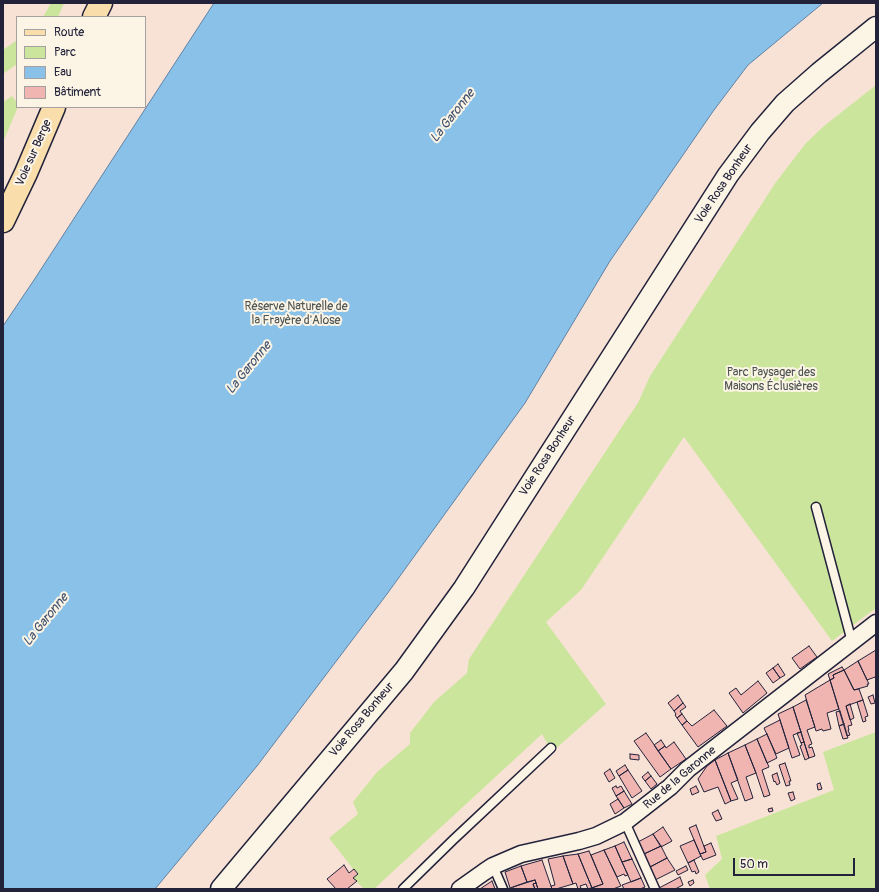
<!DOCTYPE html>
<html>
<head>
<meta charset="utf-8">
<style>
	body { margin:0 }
	#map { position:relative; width:879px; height:892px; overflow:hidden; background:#f8e2d5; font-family:Pangolin,sans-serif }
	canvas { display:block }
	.frame { position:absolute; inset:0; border:4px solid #22223b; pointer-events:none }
	.legend { position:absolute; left:16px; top:16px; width:130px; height:92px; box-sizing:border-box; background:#fcf5e5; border:1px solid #a5a1a1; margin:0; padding:5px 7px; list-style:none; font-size:12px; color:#22223b }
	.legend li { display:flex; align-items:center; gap:8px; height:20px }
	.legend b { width:20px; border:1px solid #a5a1a1 }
	.scale { position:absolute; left:733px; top:858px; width:122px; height:18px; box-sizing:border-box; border:2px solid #22223b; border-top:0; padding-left:5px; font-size:12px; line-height:14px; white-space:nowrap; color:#22223b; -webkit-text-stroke:3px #fcf5e5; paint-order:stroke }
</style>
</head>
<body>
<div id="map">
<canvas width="879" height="892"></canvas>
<div class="frame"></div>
<ul class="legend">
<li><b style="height:5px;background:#f9deab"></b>Route</li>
<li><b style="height:11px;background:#cbe69c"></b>Parc</li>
<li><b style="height:11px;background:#8ac1e8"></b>Eau</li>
<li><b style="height:11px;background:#f0b4b1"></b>Bâtiment</li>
</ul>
<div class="scale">50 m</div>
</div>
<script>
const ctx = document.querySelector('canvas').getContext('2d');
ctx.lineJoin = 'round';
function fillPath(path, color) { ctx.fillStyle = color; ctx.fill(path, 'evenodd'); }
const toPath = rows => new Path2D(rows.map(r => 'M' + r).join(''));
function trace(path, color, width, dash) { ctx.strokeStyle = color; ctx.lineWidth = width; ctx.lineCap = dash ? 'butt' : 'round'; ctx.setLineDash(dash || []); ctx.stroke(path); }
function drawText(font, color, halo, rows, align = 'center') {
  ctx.font = font + ' Pangolin,sans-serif'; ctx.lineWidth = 4; ctx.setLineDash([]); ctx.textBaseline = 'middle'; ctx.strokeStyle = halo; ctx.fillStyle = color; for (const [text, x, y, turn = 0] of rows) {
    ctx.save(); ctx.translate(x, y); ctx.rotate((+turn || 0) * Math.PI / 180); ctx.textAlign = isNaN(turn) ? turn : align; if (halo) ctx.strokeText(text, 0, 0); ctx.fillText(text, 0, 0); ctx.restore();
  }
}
fillPath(toPath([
	[51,3,64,3,58,17,43,17],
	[17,40,17,64,3,74,3,50],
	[876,85,876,608,832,641,684,437,581,590,546,622,606,704,552,752,542,734,374,889,364,889,353,878,357,874,329,838,358,814,353,802,377,772,410,744,410,733,434,702,467,673,469,659,625,422,638,403,650,376,776,182,806,143,824,126],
	[12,96,17,103,17,107,18,107,3,142,3,102],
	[876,732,876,889,710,889,705,875,722,859,716,836,834,790,823,752]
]), '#cbe69c');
const water = toPath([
	[214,3,823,3,748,65,714,110,610,261,525,403,387,594,257,766,155,889,3,889,3,326,34,280,214,3]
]);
fillPath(water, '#8ac1e8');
trace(water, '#6081a3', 1);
const building = toPath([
	[809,646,817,657,800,669,792,658,809,646],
	[876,650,876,680,875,677,867,680,858,661,876,650],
	[858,661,869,684,867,684,868,686,854,690,844,670,858,661],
	[778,664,785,675,780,678,773,668,778,664],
	[842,667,844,670,833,675,834,678,830,680,828,674,842,667],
	[773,668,780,678,773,683,766,673,773,668],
	[844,670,854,690,859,689,863,700,846,706,852,725,848,726,849,730,848,730,850,735,847,736,830,680,834,678,833,675,844,670],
	[830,680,839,709,827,713,831,729,823,731,822,729,816,731,805,695,830,680],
	[758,681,767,693,743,713,729,693,736,688,741,695,758,681],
	[678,695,683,703,674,711,668,703,678,695],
	[873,695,875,703,871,704,868,697,873,695],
	[806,700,815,727,807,730,812,744,809,745,809,748,812,747,815,756,809,758,793,707,806,700],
	[863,700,868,716,865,717,866,721,863,722,857,702,863,700],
	[683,703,686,707,680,711,682,714,677,718,675,715,676,714,674,711,683,703],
	[850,704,854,718,850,720,846,706,850,704],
	[793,707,801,732,793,735,800,755,792,758,778,714,793,707],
	[714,710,727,726,698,747,682,725,687,721,692,726,714,710],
	[840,711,844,724,839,726,836,712,840,711],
	[682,714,687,721,682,725,677,718,682,714],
	[780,720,789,748,776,754,764,728,780,720],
	[844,724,848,738,843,739,839,726,844,724],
	[801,732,804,742,801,743,797,733,801,732],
	[646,733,671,769,660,777,634,741,646,733],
	[767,734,777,758,767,763,757,739,767,734],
	[757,739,769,767,762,770,770,795,764,797,756,773,745,745,757,739],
	[661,740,665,746,658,751,654,745,661,740],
	[674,742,686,759,671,769,658,751,665,746,666,748,674,742],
	[804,742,809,758,805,760,800,746,802,745,801,743,804,742],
	[745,745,756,773,746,777,753,798,745,801,728,753,745,745],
	[728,753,738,780,731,783,738,799,731,801,715,760,728,753],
	[630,754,639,755,639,760,630,759,630,754],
	[715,760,731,801,725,804,718,787,704,792,698,779,707,766,715,760],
	[785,763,791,781,789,781,790,785,786,786,779,765,785,763],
	[625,765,628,770,619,776,616,771,625,765],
	[610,769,615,778,609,782,604,773,610,769],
	[628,770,642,791,632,798,619,776,628,770],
	[648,772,651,776,645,781,642,777,648,772],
	[777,773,780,783,777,785,775,781,774,782,772,775,777,773],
	[651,776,657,784,651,789,645,781,651,776],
	[820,783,822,789,818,790,817,784,820,783],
	[616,786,617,788,621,786,624,791,616,796,612,788,616,786],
	[696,786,699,792,692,795,690,789,696,786],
	[624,791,632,804,624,808,616,796,624,791],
	[793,792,795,799,791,801,788,793,793,792],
	[618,799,624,808,615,814,610,804,618,799],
	[772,808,773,811,769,812,768,809,772,808],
	[718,810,722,819,716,821,712,813,718,810],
	[696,825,706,852,700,854,689,828,696,825],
	[663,827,672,841,661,847,653,834,663,827],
	[653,834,661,846,644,854,638,842,653,834],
	[694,840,701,856,688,863,680,846,694,840],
	[624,842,632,859,622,862,615,846,624,842],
	[711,843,716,855,703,860,700,854,706,852,704,846,711,843],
	[615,846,622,862,628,875,625,876,624,874,617,877,604,850,615,846],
	[661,846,667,858,650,867,644,854,661,846],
	[604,850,621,886,613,889,588,889,603,884,591,855,604,850],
	[589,851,603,884,592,888,578,854,589,851],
	[578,854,592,888,588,889,586,884,580,886,581,888,578,889,576,883,573,884,563,856,578,854],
	[563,856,573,884,556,889,552,889,551,886,555,885,548,859,563,856],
	[667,858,675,870,655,880,650,867,667,858],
	[632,859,641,878,631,882,622,862,632,859],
	[542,860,551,886,552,889,538,889,535,880,527,882,521,866,542,860],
	[694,860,699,872,696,874,695,871,692,872,688,863,694,860],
	[344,865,349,873,354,869,358,874,353,878,357,881,347,889,336,889,327,879,344,865],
	[521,866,527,882,510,888,505,872,521,866],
	[686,866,688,870,678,875,676,871,686,866],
	[680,877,683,885,675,889,660,889,659,888,680,877],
	[641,878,645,887,640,889,624,889,622,885,641,878],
	[535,880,536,883,533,884,535,889,513,889,513,887,535,880],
	[693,880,694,883,690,886,688,882,693,880],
	[492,881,495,889,480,889,492,881],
	[536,883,538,889,535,889,533,884,536,883]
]);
fillPath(building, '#f0b4b1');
trace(building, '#22223b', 1);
const service = toPath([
	[816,507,852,642],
	[625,822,655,889],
	[493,866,503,889],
	[403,889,453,840,551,748]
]);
const minor = toPath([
	[460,889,484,872,493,866,521,854,579,841,596,836,625,822,670,787,688,769,876,623]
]);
const tertiary = toPath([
	[221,889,404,671,464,588,728,175,760,132,785,103,819,73,876,27]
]);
const primary = toPath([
	[94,17,101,3],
	[3,221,26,173,54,107]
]);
trace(service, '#22223b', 11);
trace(minor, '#22223b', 19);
trace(tertiary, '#22223b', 23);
trace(primary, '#22223b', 25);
trace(service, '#fcf5e5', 8);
trace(minor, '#fcf5e5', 16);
trace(tertiary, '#fcf5e5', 20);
trace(primary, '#f9deab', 22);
drawText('12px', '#22223b', '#fcf5e5', [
	["Voie sur Berge",34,153,-66],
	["Voie Rosa Bonheur",724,184,-56],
	["Voie Rosa Bonheur",548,456,-57],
	["Voie Rosa Bonheur",362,720,-50],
	["Rue de la Garonne",680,778,-40]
]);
drawText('12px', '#4c5353', '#fcf5e5', [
	["Réserve Naturelle de",296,307],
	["la Frayère d'Alose",296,321],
	["Parc Paysager des",771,373],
	["Maisons Éclusières",771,387]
]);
drawText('italic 13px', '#41526f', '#fcf5e5', [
	["La Garonne",453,116,-52],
	["La Garonne",249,368,-51],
	["La Garonne",46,620,-51]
]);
</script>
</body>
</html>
